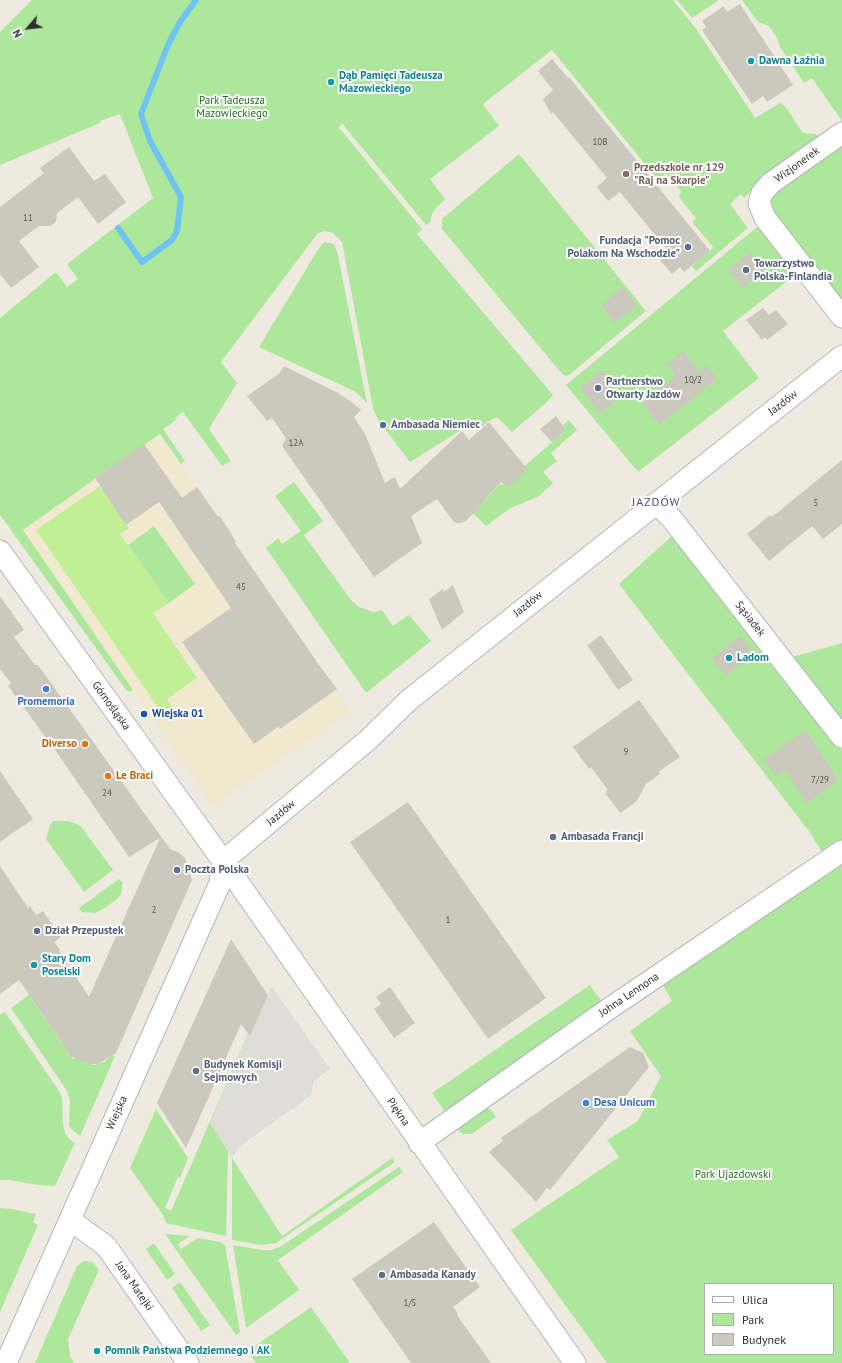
<!DOCTYPE html>
<html>
<head>
<meta charset="utf-8">
<style>
	body { margin:0 }
	#map { position:relative; width:842px; height:1363px; overflow:hidden; background:#efeae0; font-family:"PT Sans",sans-serif }
	canvas { display:block }
	.legend { position:absolute; left:704px; top:1283px; width:130px; height:72px; box-sizing:border-box; background:#fff; border:1px solid #ababab; margin:0; padding:5px 7px; list-style:none; font-size:12px; color:#2e2e2e }
	.legend li { display:flex; align-items:center; gap:8px; height:20px }
	.legend b { width:20px; border:1px solid #ababab }
	.north { position:absolute; left:8px; top:8px; width:40px; height:40px; -webkit-text-stroke:3px #fff; paint-order:stroke; rotate:242deg; font-size:11px; font-weight:700; line-height:16px; text-align:center; color:#2e2e2e }
	.north::after { content:''; display:block; margin:auto; width:14px; height:18px; background:#2e2e2e; clip-path:polygon(50% 0,100% 100%,50% 72%,0 100%) }
</style>
</head>
<body>
<div id="map">
<canvas width="842" height="1363"></canvas>
<ul class="legend">
<li><b style="height:5px;background:#fff"></b>Ulica</li>
<li><b style="height:11px;background:#ade79b"></b>Park</li>
<li><b style="height:11px;background:#cbc8be"></b>Budynek</li>
</ul>
<div class="north">N</div>
</div>
<script>
const ctx = document.querySelector('canvas').getContext('2d');
ctx.lineJoin = 'round';
function fillPath(path, color) { ctx.fillStyle = color; ctx.fill(path, 'evenodd'); }
const toPath = rows => new Path2D(rows.map(r => 'M' + r).join(''));
function trace(path, color, width, dash) { ctx.strokeStyle = color; ctx.lineWidth = width; ctx.lineCap = dash ? 'butt' : 'round'; ctx.setLineDash(dash || []); ctx.stroke(path); }
function drawText(font, color, halo, rows, align = 'center') {
  ctx.font = font + ' "PT Sans",sans-serif'; ctx.lineWidth = 4; ctx.setLineDash([]); ctx.textBaseline = 'middle'; ctx.strokeStyle = halo; ctx.fillStyle = color; for (const [text, x, y, turn = 0] of rows) {
    ctx.save(); ctx.translate(x, y); ctx.rotate((+turn || 0) * Math.PI / 180); ctx.textAlign = isNaN(turn) ? turn : align; if (halo) ctx.strokeText(text, 0, 0); ctx.fillText(text, 0, 0); ctx.restore();
  }
}
fillPath(toPath([
	[160,433,197,487,199,488,218,516,220,516,237,542,235,543,283,611,283,613,318,664,320,664,319,665,337,689,336,690,352,711,212,806,23,530,95,479,96,477]
]), '#f1e9cf');
fillPath(toPath([
	[32,0,673,0,697,30,755,118,780,103,785,106,803,133,816,134,819,137,768,174,744,198,741,194,730,204,748,228,696,271,692,266,710,251,713,247,692,222,696,218,681,200,679,196,681,191,666,173,658,180,552,50,483,104,499,126,430,179,445,199,436,208,432,214,430,223,426,225,344,126,343,123,338,128,341,130,422,229,417,234,553,395,548,401,512,432,497,417,487,422,477,431,472,423,410,462,378,420,373,408,342,242,333,233,325,231,318,233,221,362,237,383,209,429,231,461,222,466,183,412,175,418,176,420,163,429,185,461,181,464,160,434,95,478,95,479,23,530,133,690,130,692,127,691,0,515,0,318,56,272,67,287,78,279,67,264,153,198,120,114,100,121,100,123,0,165,0,32],
	[677,0,719,0,692,18],
	[742,0,842,0,842,121,812,78,804,83,780,47,777,38,769,26,758,22],
	[842,144,842,312,766,206,774,193],
	[519,154,646,311,569,375,566,376,562,374,442,229,442,219],
	[765,226,799,272,723,331,759,378,638,472,566,385,756,228],
	[324,242,334,244,338,255,367,403,356,392,259,347,317,251],
	[569,420,577,430,551,453,557,461,543,472,553,483,539,496,509,509,486,526,473,513,499,485,504,484,566,430,563,425],
	[294,482,323,521,304,535,351,600,359,607,374,612,382,610,393,626,409,615,431,641,366,693,266,548,278,538,282,544,301,531,275,496],
	[154,526,195,584,169,603,128,545],
	[674,534,842,750,842,840,823,854,811,834,619,584],
	[842,643,842,725,792,657],
	[53,821,68,821,80,825,113,870,84,892,46,839,50,825],
	[842,857,842,1363,607,1363,511,1230,619,1157,607,1140,638,1121,661,1076,630,1031,672,1001,664,987,664,983],
	[705,1284,833,1284,833,1354,705,1354],
	[119,879,122,882,122,889,121,894,117,899,105,908,95,913,82,912,79,908],
	[590,985,602,1002,446,1113,432,1093],
	[272,987,229,1111,226,1236,166,1223,163,1215,130,1168,156,1109,188,1158,180,1178,178,1177,165,1208,171,1211,248,1034,250,1036],
	[29,995,73,1059,77,1057,85,1063,95,1065,104,1062,111,1055,115,1056,80,1136,71,1129,69,1126,70,1101,67,1091,11,1008],
	[5,1012,59,1091,62,1098,63,1125,65,1133,69,1139,75,1143,55,1186,37,1185,10,1180,0,1180,0,1015],
	[330,1069,313,1081,311,1095,238,1147,232,1158,282,1236,392,1158,395,1162,276,1243,262,1245,232,1240,232,1158,235,1114],
	[487,1108,492,1111,496,1117,471,1134,463,1134,458,1130,456,1127],
	[399,1167,403,1172,278,1260,299,1290,246,1328,233,1245,262,1250,271,1250,280,1247],
	[0,1208,12,1209,36,1214,33,1222,38,1225,0,1312],
	[165,1234,190,1236,178,1244,181,1249,198,1238,220,1242,225,1245,240,1332,236,1335],
	[154,1243,175,1274,167,1280,146,1249],
	[84,1261,93,1262,99,1270,68,1339,70,1356,74,1363,35,1363,77,1266],
	[180,1282,210,1325,201,1331,172,1288],
	[311,1307,350,1363,256,1363,248,1351]
]), '#ade79b');
fillPath(toPath([
	[100,486,129,528,120,534,169,603,153,613,197,678,167,699,176,713,166,719,36,530]
]), '#c0ef96');
fillPath(toPath([
	[272,987,330,1069,313,1081,311,1095,238,1147,232,1158,210,1123,248,1034,250,1036]
]), '#dfddd7');
trace(toPath([
	[118,228,142,262,172,240,177,231,181,197,150,141,141,114,168,45,180,22,196,0]
]), '#70c4f4', 6);
fillPath(toPath([
	[740,4,793,85,767,102,763,96,752,104,702,30,706,27,702,21,724,6,727,12],
	[552,59,568,78,569,77,710,251,684,272,680,267,672,274,660,260,669,252,620,192,608,201,597,187,607,178,553,112,551,114,543,99,553,90,538,71],
	[69,147,94,181,105,174,126,202,98,224,78,197,57,213,56,222,51,226,39,226,19,241,39,267,11,288,0,274,0,207,44,173,40,168],
	[750,252,764,270,742,288,728,270],
	[623,287,637,305,615,323,601,305],
	[763,308,769,315,776,310,788,324,767,340,765,337,762,340,746,320],
	[683,351,699,371,706,365,717,379,660,425,642,403,676,375,667,364],
	[284,366,338,393,350,401,361,410,354,417,365,434,385,483,395,477,400,489,462,431,469,440,489,422,528,470,508,487,501,482,467,520,462,523,456,523,453,521,437,499,411,516,422,543,374,577,282,446,286,438,272,418,267,421,247,396,280,373],
	[602,370,622,396,600,414,580,388],
	[556,416,566,430,552,442,540,429],
	[144,444,182,498,197,487,218,517,220,516,236,542,235,543,319,665,337,689,280,729,278,727,254,744,182,642,231,608,159,502,126,525,95,478],
	[842,460,842,524,823,539,812,526,769,561,747,534,770,515,772,517],
	[453,585,464,612,442,630,429,599,443,589,444,592],
	[0,596,24,630,14,637,35,665,38,665,170,849,178,852,185,858,192,880,116,1053,98,1064,88,1064,71,1056,19,980,0,994,0,866,28,908,30,906,36,915,43,911,61,937,54,942,60,950,59,951,89,997,160,838,129,857,55,750,8,686,11,683,0,669],
	[601,635,633,680,618,690,587,645],
	[741,636,751,649,744,654,747,658,725,676,711,658],
	[639,700,680,757,658,772,660,774,646,784,636,802,620,813,606,794,607,789,591,767,589,769,573,747],
	[806,730,837,778,834,780,836,783,807,803,785,770,776,777,764,759],
	[0,771,33,819,0,842],
	[408,802,546,998,488,1039,350,842],
	[231,939,268,995,250,1036,241,1024,186,1148,157,1103],
	[390,987,415,1023,394,1038,374,1009,381,1004,376,997],
	[630,1047,643,1053,649,1067,550,1190,547,1188,536,1202,489,1152,503,1141,501,1138],
	[434,1222,480,1287,453,1307,458,1314,457,1315,491,1363,411,1363,352,1279]
]), '#cbc8be');
const minor = toPath([
	[842,133,771,183,762,193,759,203,765,218,842,317],
	[656,503,672,519,842,737],
	[0,551,223,861,575,1363],
	[223,861,368,740,409,700,842,356],
	[419,1143,610,1008,842,851],
	[70,1220,106,1246,188,1363],
	[6,1363,220,883,223,861]
]);
trace(minor, '#b4b4c1', 23);
trace(minor, '#fff', 21);
for (const [x, y, r, color] of [
	[751,61,4,"#0f9aa8"],
	[331,82,4,"#0f9aa8"],
	[626,174,4,"#8d6e63"],
	[688,247,4,"#5c6f8a"],
	[746,270,4,"#5c6f8a"],
	[598,388,4,"#5c6f8a"],
	[383,425,4,"#5c6f8a"],
	[729,658,4,"#0f9aa8"],
	[46,689,4,"#3f7fe0"],
	[144,714,4,"#1a4fb4"],
	[85,744,4,"#e8710a"],
	[108,776,4,"#e8710a"],
	[553,837,4,"#5c6f8a"],
	[177,870,4,"#5c6f8a"],
	[37,931,4,"#5c6f8a"],
	[34,965,4,"#0f9aa8"],
	[196,1071,4,"#5c6f8a"],
	[586,1103,4,"#3f7fe0"],
	[382,1275,4,"#5c6f8a"],
	[97,1351,4,"#0f9aa8"]
]) { const dot = new Path2D(); dot.arc(x, y, r, 0, 2 * Math.PI); ctx.fillStyle = color; ctx.fill(dot); trace(dot, '#fff', 1.5); }
drawText('9px', '#555452', null, [
	["10B",600,142],
	["11",28,218],
	["10/2",693,380],
	["12A",296,443],
	["5",816,503],
	["45",241,587],
	["9",626,752],
	["7/29",820,780],
	["24",107,793],
	["2",154,910],
	["1",448,920],
	["1/5",410,1303]
]);
drawText('bold 11px', '#0d838f', '#fff', [
	["Dawna Łaźnia",759,61],
	["Dąb Pamięci Tadeusza",339,76],
	["Mazowieckiego",339,89],
	["Ladom",737,658],
	["Stary Dom",42,959],
	["Poselski",42,972],
	["Pomnik Państwa Podziemnego i AK",105,1351]
], 'left');
drawText('11px', '#217018', '#fff', [
	["Park Tadeusza",232,101],
	["Mazowieckiego",232,114],
	["Park Ujazdowski",733,1175]
]);
drawText('11px', '#2e2e2e', '#fff', [
	["Wizjonerek",797,165,-36],
	["Jazdów",783,403,-38],
	["Jazdów",528,604,-39],
	["Sąsiadek",750,619,52],
	["Górnośląska",111,706,54],
	["Jazdów",281,813,-40],
	["Johna Lennona",629,995,-34],
	["Piękna",398,1112,55],
	["Wiejska",117,1113,-66],
	["Jana Matejki",134,1286,55]
]);
drawText('bold 11px', '#785e54', '#fff', [
	["Przedszkole nr 129",634,168],
	["\"Raj na Skarpie\"",634,181]
], 'left');
drawText('bold 11px', '#4e5e75', '#fff', [
	["Fundacja \"Pomoc",680,241,"right"],
	["Polakom Na Wschodzie\"",680,254,"right"],
	["Towarzystwo",754,264],
	["Polska-Finlandia",754,277],
	["Partnerstwo",606,382],
	["Otwarty Jazdów",606,395],
	["Ambasada Niemiec",391,425],
	["Ambasada Francji",561,837],
	["Poczta Polska",185,870],
	["Dział Przepustek",45,931],
	["Budynek Komisji",204,1065],
	["Sejmowych",204,1078],
	["Ambasada Kanady",390,1275]
], 'left');
drawText('bold 11px', '#366cbe', '#fff', [
	["Promemoria",46,702],
	["Desa Unicum",594,1103,"left"]
]);
drawText('bold 11px', '#164399', '#fff', [
	["Wiejska 01",152,714]
], 'left');
drawText('bold 11px', '#c56008', '#fff', [
	["Diverso",77,744],
	["Le Braci",116,776,"left"]
], 'right');
ctx.letterSpacing = '1px';
drawText('12px', '#4b4f81', '#fff', [
	["JAZDÓW",656,503]
]);
ctx.letterSpacing = '0px';
</script>
</body>
</html>
